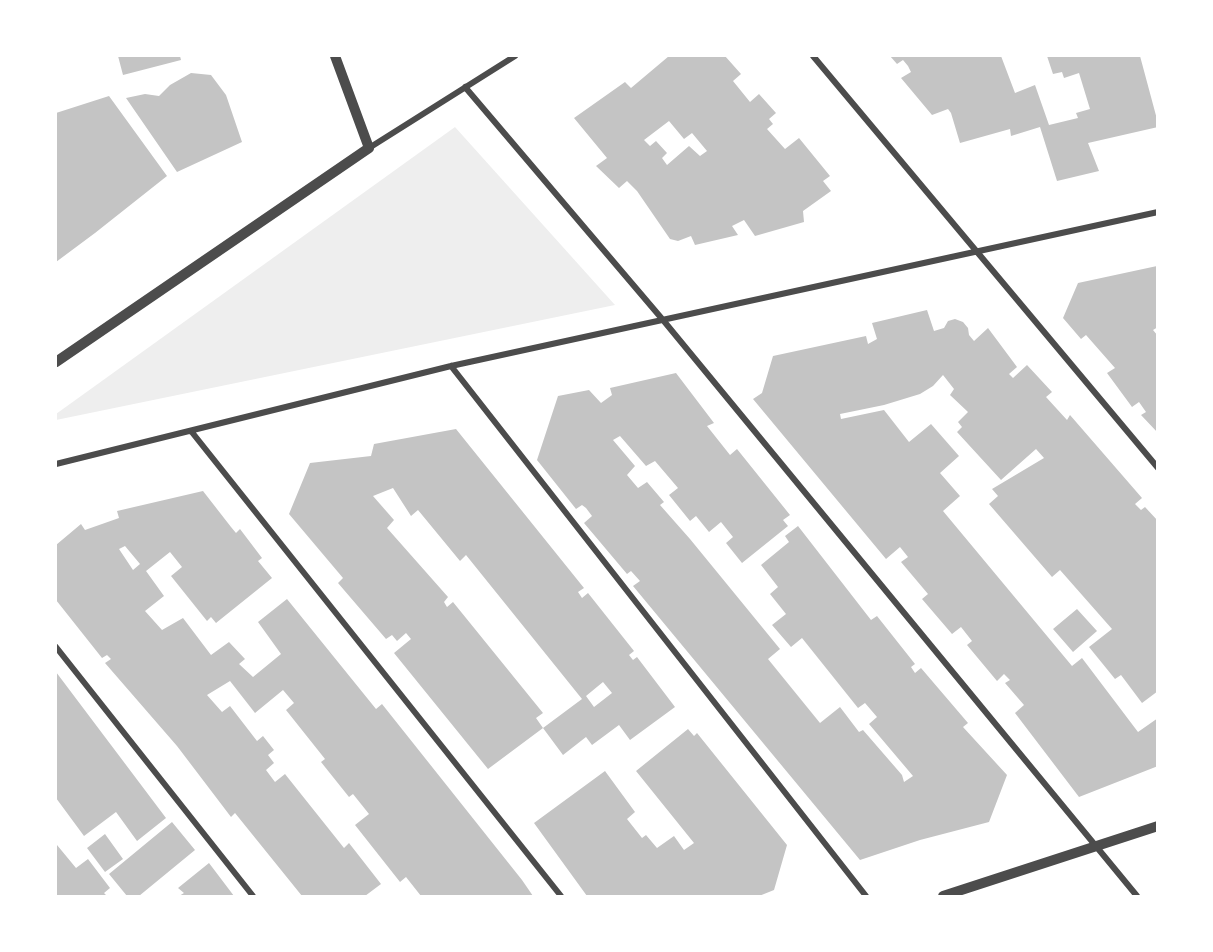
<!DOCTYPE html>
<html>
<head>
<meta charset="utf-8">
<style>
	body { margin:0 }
	#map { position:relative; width:1213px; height:952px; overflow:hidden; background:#fff; font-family:"Work Sans",sans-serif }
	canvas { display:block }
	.frame { position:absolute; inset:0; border:57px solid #fff; pointer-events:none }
</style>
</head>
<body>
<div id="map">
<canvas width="1213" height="952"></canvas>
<div class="frame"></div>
</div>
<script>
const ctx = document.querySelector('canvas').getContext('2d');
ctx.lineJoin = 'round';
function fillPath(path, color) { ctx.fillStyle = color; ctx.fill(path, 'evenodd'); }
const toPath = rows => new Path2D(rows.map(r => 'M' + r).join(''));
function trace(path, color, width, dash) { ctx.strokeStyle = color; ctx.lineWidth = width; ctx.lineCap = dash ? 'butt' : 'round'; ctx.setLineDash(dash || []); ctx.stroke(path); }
fillPath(toPath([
	[455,127,615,305,56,420,56,414]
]), '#eee');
fillPath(toPath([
	[118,56,180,56,181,60,123,75],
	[669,56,725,56,741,74,733,81,750,102,759,94,776,113,769,119,773,124,767,129,785,149,799,138,830,176,823,181,831,191,803,211,804,222,755,236,744,220,732,226,738,235,695,245,691,236,678,241,670,239,637,191,627,181,619,188,596,166,607,158,574,118,625,82,631,88],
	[669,121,684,139,692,133,707,151,700,156,689,146,667,165,662,158,667,153,656,141,650,146,644,140],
	[890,56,1001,56,1015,93,1035,85,1049,125,1078,118,1076,113,1090,109,1079,73,1064,78,1062,72,1053,74,1047,56,1140,56,1158,123,1158,127,1088,143,1099,171,1057,181,1040,127,1011,136,1010,129,960,143,951,113,948,109,932,115,901,78,911,72,908,66,903,60,897,64],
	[191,73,211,75,226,95,242,142,177,172,126,98,145,94,159,96,170,85],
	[109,96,167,176,95,233,56,262,56,113],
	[1157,266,1158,327,1153,330,1158,336,1158,433,1141,415,1146,412,1139,402,1132,407,1107,373,1115,368,1086,335,1081,339,1063,318,1078,283],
	[927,310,934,331,944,328,948,321,955,319,963,322,968,328,969,335,974,341,988,328,1017,367,1009,374,1013,378,1027,365,1052,392,1046,397,1067,420,1070,415,1142,498,1135,504,1141,510,1145,507,1158,521,1158,691,1142,703,1121,675,1115,679,1089,647,1112,629,1060,570,1052,577,989,504,998,496,992,489,1044,458,1036,449,1001,480,957,432,962,427,958,422,968,412,950,395,954,389,943,375,933,386,920,394,884,405,840,414,841,419,884,410,909,442,931,424,959,456,940,473,960,496,943,511,1072,666,1082,658,1138,732,1158,718,1158,766,1079,797,1015,713,1024,705,1005,683,1010,680,1004,674,997,681,967,645,972,641,961,627,952,634,922,599,928,594,901,562,908,557,900,547,886,559,753,399,762,393,773,356,866,336,868,344,877,339,872,323],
	[676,373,714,423,707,426,730,455,737,449,790,515,783,520,788,526,742,563,726,543,733,537,721,522,709,532,696,516,690,521,669,495,678,488,655,461,646,466,620,436,613,440,635,466,627,475,638,488,647,482,664,502,660,505,690,539,780,649,768,659,820,723,840,707,859,732,863,730,902,775,904,782,913,776,869,724,877,717,865,703,858,708,802,638,791,647,772,625,786,614,770,594,778,587,761,565,789,542,785,536,798,526,871,620,877,616,915,664,911,667,915,673,921,668,968,723,963,727,1007,775,989,822,920,840,860,860,633,586,640,581,631,571,627,574,584,523,592,516,586,508,582,505,576,509,537,460,558,396,589,390,601,403,612,395,610,388],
	[456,429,584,588,578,592,582,598,588,593,634,651,629,655,633,660,637,657,675,707,630,740,619,725,592,745,586,737,563,755,543,728,582,699,466,555,460,561,418,510,411,516,393,488,373,496,394,520,387,528,448,597,444,602,447,607,453,602,543,713,536,718,543,728,488,769,394,653,411,639,406,633,397,641,392,635,386,639,338,583,343,578,289,514,310,463,371,456,374,444],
	[603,682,612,693,594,707,586,696],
	[203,491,231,527,236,533,240,529,262,558,258,561,272,578,216,623,211,617,207,621,171,576,182,567,170,552,146,571,164,596,145,611,162,630,183,618,211,655,229,642,245,659,239,664,253,677,281,654,258,622,287,599,376,709,382,704,522,880,533,896,421,896,406,877,400,882,355,825,369,814,353,794,349,797,321,762,325,759,286,710,294,703,283,690,255,713,230,681,207,695,222,712,230,706,257,741,263,736,274,750,268,755,274,763,266,770,275,782,285,774,344,848,349,843,381,884,365,896,302,896,235,813,231,817,177,746,105,663,111,659,107,655,102,658,56,600,56,545,81,524,85,530,119,518,117,511],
	[125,546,140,564,133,570,119,549],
	[1077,609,1097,631,1073,652,1053,629],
	[56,672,166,818,137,841,116,812,84,836,56,798],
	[688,729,694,736,697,733,787,845,774,890,759,896,587,896,534,823,605,771,635,812,627,819,642,838,646,835,657,848,674,836,684,850,694,843,636,771],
	[172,822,195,850,139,896,127,896,109,874],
	[105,834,123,859,105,872,87,848],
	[57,845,76,868,88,859,110,888,104,893,107,896,56,896,56,846],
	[209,863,234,896,179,896,184,893,178,888]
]), '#c4c4c4');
trace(toPath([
	[813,56,1158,468],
	[465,87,663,320,1137,896],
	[369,148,515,56],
	[451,366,866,896],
	[191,431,561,896],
	[56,464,451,366,1158,212],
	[56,647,253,896]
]), '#4c4c4c', 6);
trace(toPath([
	[56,362,369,148,335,56],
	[943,896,1158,826]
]), '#4c4c4c', 10);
</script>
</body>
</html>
